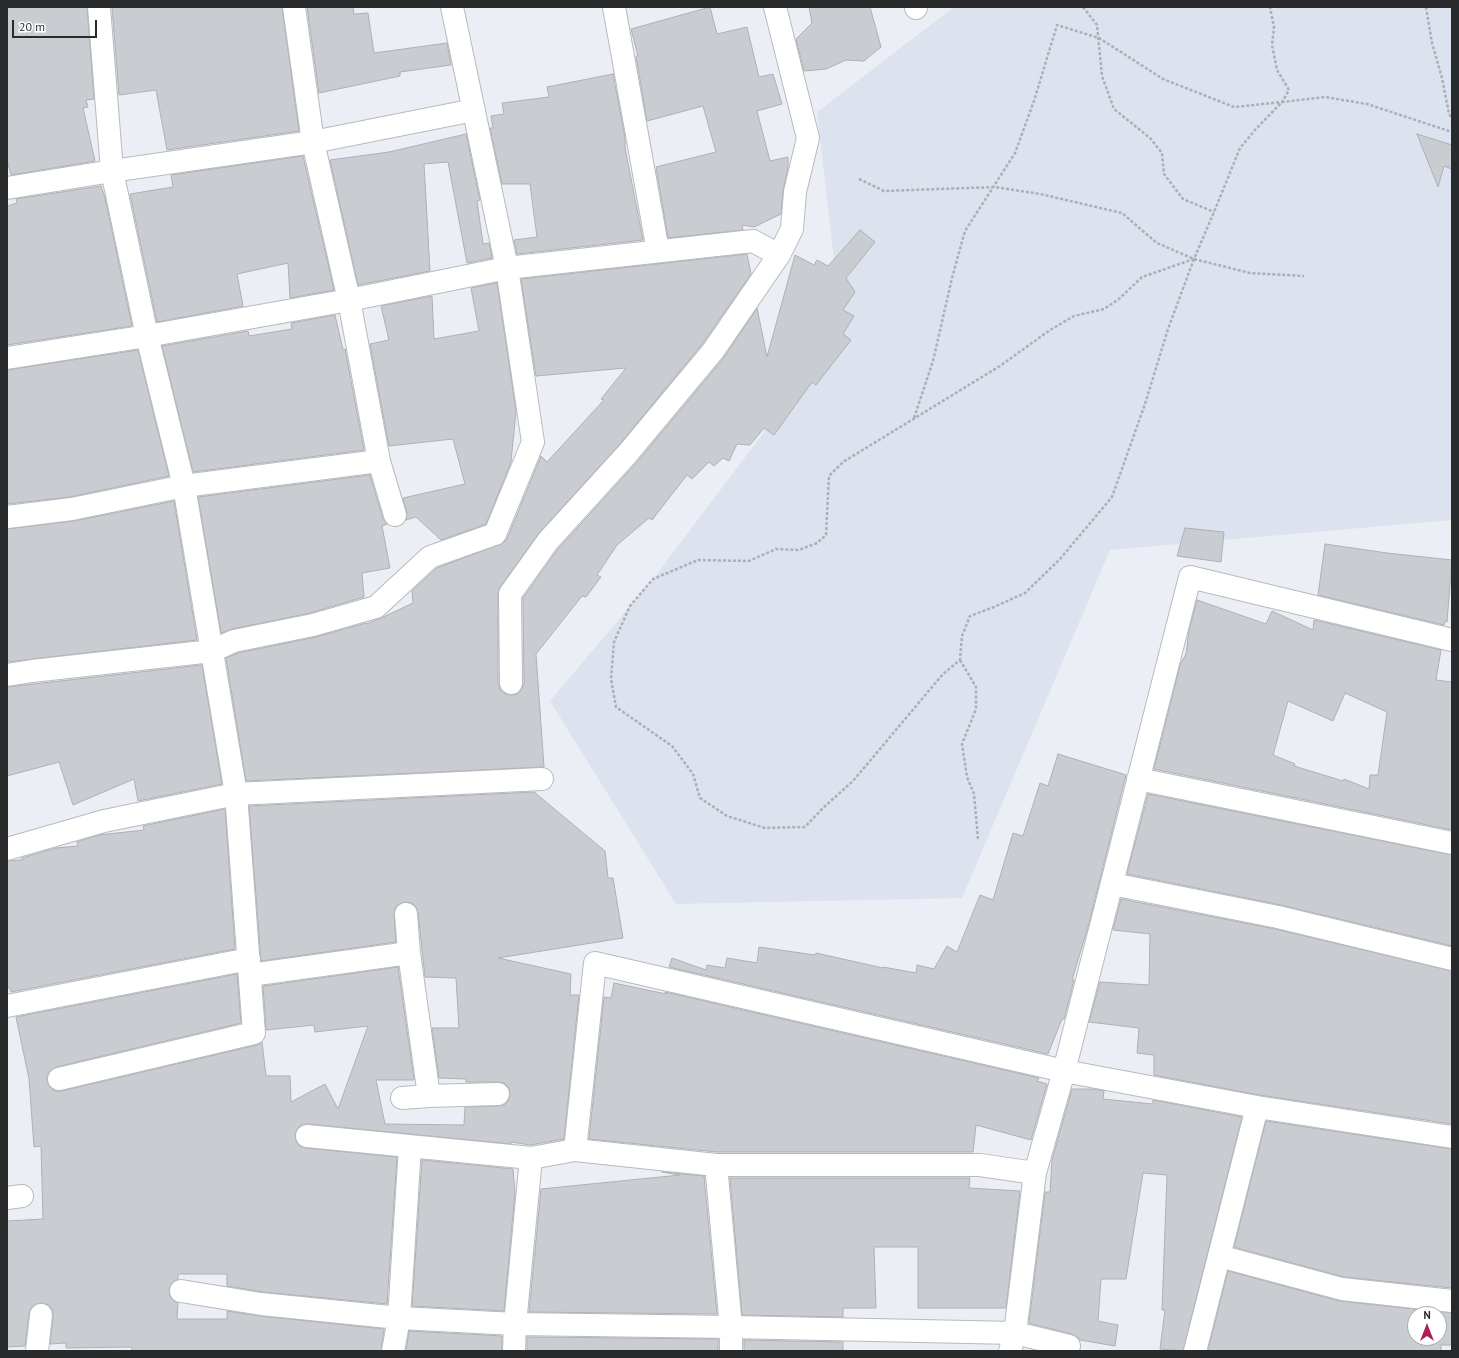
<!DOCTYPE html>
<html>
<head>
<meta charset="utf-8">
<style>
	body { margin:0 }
	#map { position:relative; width:1459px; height:1358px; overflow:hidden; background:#ebeef4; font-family:"PT Sans",sans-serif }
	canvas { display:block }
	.frame { position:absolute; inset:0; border:8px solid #292a2c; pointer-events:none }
	.north { position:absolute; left:1407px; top:1306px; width:40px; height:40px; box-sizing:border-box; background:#fff; border:1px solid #a9aaab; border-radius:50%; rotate:0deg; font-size:11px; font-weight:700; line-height:16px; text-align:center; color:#292a2c }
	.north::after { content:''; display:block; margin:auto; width:14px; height:18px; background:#ae1f57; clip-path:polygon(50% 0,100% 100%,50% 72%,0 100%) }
	.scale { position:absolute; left:12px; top:20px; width:85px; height:18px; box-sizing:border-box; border:2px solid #292a2c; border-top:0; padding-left:5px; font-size:12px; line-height:14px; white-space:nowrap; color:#292a2c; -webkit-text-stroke:3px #fff; paint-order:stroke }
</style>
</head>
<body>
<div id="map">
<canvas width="1459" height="1358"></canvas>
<div class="frame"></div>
<div class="north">N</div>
<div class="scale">20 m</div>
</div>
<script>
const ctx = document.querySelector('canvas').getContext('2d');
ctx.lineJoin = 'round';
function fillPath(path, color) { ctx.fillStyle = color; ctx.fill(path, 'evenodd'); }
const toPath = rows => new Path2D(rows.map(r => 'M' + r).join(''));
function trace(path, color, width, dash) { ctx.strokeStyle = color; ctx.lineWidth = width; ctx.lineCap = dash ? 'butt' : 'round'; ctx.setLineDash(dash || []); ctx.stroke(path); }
fillPath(toPath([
	[954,7,1452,7,1452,520,1110,550,962,898,676,904,550,701,653,579,842,329,817,112]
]), '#dce3ef');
const building = toPath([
	[7,7,87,7,94,99,86,100,88,107,83,108,95,161,11,175,7,160,7,7],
	[112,7,282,7,299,131,167,150,156,90,119,95,112,7],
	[307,7,353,7,354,14,368,13,374,53,447,43,451,65,400,72,400,76,319,93,307,7],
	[710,7,717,34,747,27,759,77,773,74,782,104,757,111,770,161,788,157,788,167,783,191,781,214,754,227,742,225,743,230,668,238,656,167,716,152,703,106,647,121,636,56,638,56,631,29,710,7],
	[809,7,870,7,881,47,864,61,846,60,826,69,804,71,796,39,812,23,809,7],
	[613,74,625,138,625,148,643,240,517,254,514,240,537,237,530,184,502,184,490,128,493,128,491,116,504,114,502,103,549,97,547,87,613,74],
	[466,134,480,200,477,201,483,244,489,243,492,258,467,263,448,162,424,164,430,271,358,285,330,160,389,152,466,134],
	[1417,134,1452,145,1452,169,1444,166,1438,187,1417,134],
	[303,156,334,290,290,298,288,263,237,274,243,306,157,322,130,194,173,187,171,175,303,156],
	[101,186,105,198,132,326,7,345,7,206,17,203,16,199,101,186],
	[860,230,875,242,846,278,855,292,843,310,854,316,843,334,851,340,816,385,812,382,774,435,764,428,750,445,737,444,729,461,723,458,714,466,709,462,692,479,687,475,652,520,649,518,617,545,597,575,601,577,586,597,582,596,536,654,544,767,246,781,226,658,238,653,316,637,366,623,366,624,379,619,413,603,412,591,437,568,503,543,507,539,541,456,547,462,604,400,601,399,626,368,536,376,521,279,747,254,751,274,703,343,619,445,539,533,500,587,498,594,498,683,500,690,505,694,511,695,518,694,522,689,524,683,523,598,558,549,638,461,723,359,757,308,767,357,795,255,814,265,817,260,828,266,860,230],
	[497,283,516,411,511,462,486,524,441,540,416,517,406,520,407,512,403,498,465,484,453,439,389,446,370,344,389,340,381,306,432,296,434,339,479,331,471,288,497,283],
	[335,315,343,350,345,349,364,450,193,472,162,346,248,331,249,336,292,329,291,323,335,315],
	[138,350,169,476,70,497,7,504,7,370,138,350],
	[370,475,383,519,387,524,382,526,390,568,362,573,364,597,310,613,232,629,221,633,198,497,370,475],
	[174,501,197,640,7,662,7,529,74,521,174,501],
	[1185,528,1224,532,1221,562,1177,556,1185,528],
	[1325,544,1387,553,1452,560,1447,622,1445,621,1444,625,1318,595,1325,544],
	[1197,600,1266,624,1272,611,1313,630,1314,620,1441,650,1436,680,1452,682,1452,830,1154,769,1180,665,1186,654,1189,631,1197,600],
	[1345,693,1387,712,1378,775,1370,775,1369,789,1344,779,1343,781,1294,766,1295,764,1273,755,1288,701,1333,721,1345,693],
	[202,665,222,784,138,801,134,779,73,805,59,762,7,776,7,687,202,665],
	[1058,754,1126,775,1088,927,1072,980,1074,980,1064,1019,1062,1019,1048,1054,669,967,672,958,706,970,707,965,725,968,727,958,757,963,759,947,815,955,816,953,883,968,883,967,916,973,917,965,934,969,947,946,957,952,980,895,993,900,1013,833,1023,836,1040,783,1048,786,1058,754],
	[534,792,605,851,608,878,613,878,623,938,498,958,571,974,570,995,579,995,564,1139,530,1145,511,1142,511,1144,308,1124,302,1124,297,1129,295,1135,296,1141,300,1146,305,1148,397,1157,387,1304,263,1292,227,1286,227,1274,178,1274,178,1279,172,1283,169,1289,170,1296,173,1300,178,1303,177,1319,227,1319,227,1311,260,1316,384,1329,381,1351,132,1351,132,1347,66,1348,66,1343,50,1344,53,1316,53,1310,49,1305,42,1303,36,1304,31,1308,29,1314,25,1346,7,1347,7,1221,43,1219,41,1146,34,1147,29,1079,16,1017,237,974,241,1023,56,1067,51,1070,47,1075,47,1081,50,1087,55,1091,62,1091,257,1045,262,1042,266,1076,290,1076,291,1102,325,1084,338,1109,368,1026,315,1032,314,1025,266,1030,263,986,398,967,414,1080,376,1080,385,1124,464,1125,465,1107,498,1106,504,1105,509,1100,510,1093,509,1088,504,1083,498,1082,466,1082,466,1079,439,1078,432,1028,459,1028,456,978,425,977,418,913,416,907,412,903,405,902,399,904,395,908,394,915,396,942,261,961,249,806,534,792],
	[1148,794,1452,855,1452,946,1281,905,1127,874,1148,794],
	[225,809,235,949,11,992,10,988,7,988,7,861,22,860,22,858,56,848,78,846,77,842,99,835,144,830,143,826,225,809],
	[1121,899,1275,929,1452,971,1452,1124,1259,1095,1154,1075,1154,1055,1137,1053,1139,1028,1089,1022,1100,982,1149,985,1150,934,1113,930,1121,899],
	[614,983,666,994,665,992,1039,1078,1037,1081,1047,1084,1031,1140,976,1125,973,1152,717,1152,589,1139,604,997,611,998,614,983],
	[1072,1089,1094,1089,1104,1091,1103,1099,1153,1104,1153,1100,1242,1117,1183,1351,1160,1349,1165,1310,1162,1310,1167,1175,1143,1173,1126,1279,1101,1279,1098,1321,1118,1325,1115,1346,1080,1340,1077,1337,1072,1334,1029,1323,1045,1192,1050,1192,1052,1160,1072,1089],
	[1266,1121,1452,1149,1452,1288,1344,1277,1234,1247,1266,1121],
	[422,1160,513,1169,515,1192,504,1311,412,1306,422,1160],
	[662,1172,704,1176,717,1314,529,1312,541,1189,680,1175,662,1172],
	[730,1178,970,1178,969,1188,1020,1191,1006,1308,918,1308,918,1247,874,1247,876,1308,843,1308,843,1317,742,1315,730,1178],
	[1228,1271,1339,1301,1452,1313,1452,1345,1441,1345,1441,1351,1208,1351,1228,1271],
	[1415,1314,1439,1314,1439,1338,1415,1338,1415,1314],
	[409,1331,502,1336,502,1351,406,1351,409,1331],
	[527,1337,718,1339,718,1351,527,1351,527,1337],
	[744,1340,843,1342,843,1351,744,1351,744,1340]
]);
fillPath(building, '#c9ccd1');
trace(building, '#adb0b5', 1);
const street = toPath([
	[294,7,313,142,349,300,379,461,395,515],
	[614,7,658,251],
	[916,7,916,8],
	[7,188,112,171,313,142,474,110],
	[7,358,147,336,349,300,507,268,753,241,779,255],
	[7,517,72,509,184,486,379,461],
	[7,675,32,671,212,651,234,641,313,625,376,607,430,557,495,534,533,442,507,268,452,7],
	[511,683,510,594,548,541,628,453,713,351,779,255,792,229,795,192,808,138,775,7],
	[1138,779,1452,843],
	[7,849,104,821,236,794,542,779],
	[1112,884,1278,917,1452,959],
	[406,914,409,953,429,1096],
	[250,975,409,953],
	[7,1006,249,959],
	[59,1079,254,1033,236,794,184,486,147,336,112,171,99,7],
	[402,1098,429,1096,498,1094],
	[307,1136,531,1158,575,1150,716,1165,980,1165,1035,1173],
	[575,1150,595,963,1064,1071,1257,1107,1452,1137],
	[716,1165,731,1327,731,1351],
	[7,1198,22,1196],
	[1219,1256,1342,1289,1452,1301],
	[181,1291,261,1304,399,1318,515,1324,731,1327,1015,1333,1069,1346],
	[37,1351,41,1315],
	[393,1351,399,1318,410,1147],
	[514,1351,515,1324,531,1158],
	[1010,1351,1015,1333,1035,1173,1064,1071,1190,577,1452,640],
	[1195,1351,1257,1107]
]);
trace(street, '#b7babf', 24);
trace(toPath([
	[1083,7,1097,25,1102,76,1114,109,1150,138,1162,153,1164,174,1183,199,1214,212],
	[1426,7,1432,43,1442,78,1449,114,1452,118],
	[859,179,884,191,995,187,1040,194,1122,213,1157,243,1194,259,1250,273,1304,276],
	[1194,259,1142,277,1119,299,1104,309,1074,316,1050,330,1000,366,843,462,829,476,826,535,817,543,799,550,776,549,749,561,698,560,653,579,630,606,614,642,611,679,616,707,672,746,693,774,700,798,727,816,765,828,805,827,824,807,853,781,943,674,960,660,962,636,970,616,994,607,1025,593,1060,559,1112,497,1145,404,1168,329,1194,259,1214,212,1240,148,1255,130,1282,102,1325,97,1367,104,1452,132],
	[914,418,933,361,952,278,965,231,1015,153,1034,101,1057,25,1099,38,1163,79,1234,107,1282,102,1289,90,1277,70,1272,45,1274,27,1270,7],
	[960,660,976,687,976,709,962,744,967,777,974,794,978,839]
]), '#acafb3', 2.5, [3, 2]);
trace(street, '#fff', 22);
</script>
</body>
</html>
